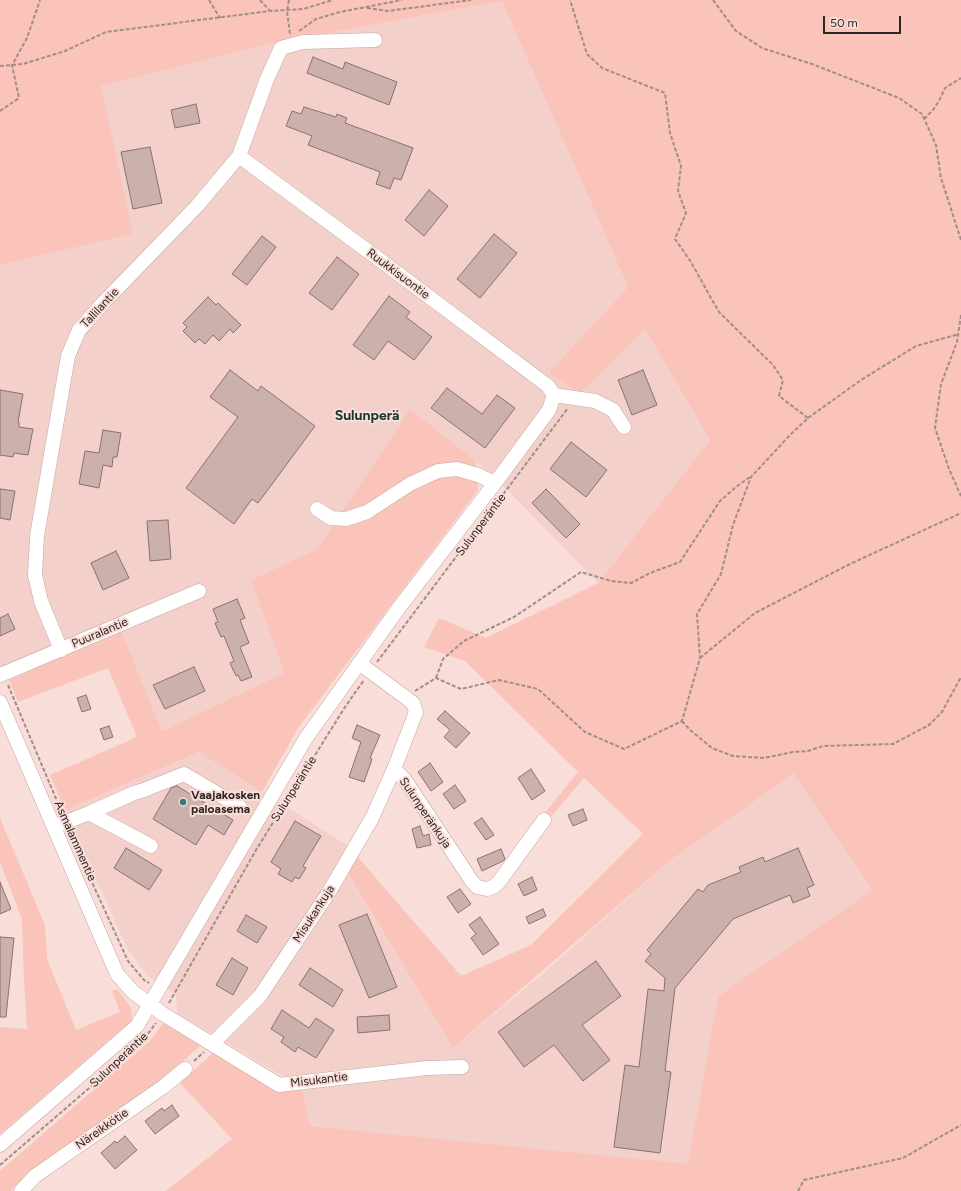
<!DOCTYPE html>
<html>
<head>
<meta charset="utf-8">
<style>
	body { margin:0 }
	#map { position:relative; width:961px; height:1191px; overflow:hidden; background:#f9ddd8; font-family:Figtree,sans-serif }
	canvas { display:block }
	.scale { position:absolute; left:823px; top:16px; width:78px; height:18px; box-sizing:border-box; border:2px solid #2f2523; border-top:0; padding-left:5px; font-size:12px; line-height:14px; white-space:nowrap; color:#2f2523; -webkit-text-stroke:3px #f9ddd8; paint-order:stroke }
</style>
</head>
<body>
<div id="map">
<canvas width="961" height="1191"></canvas>
<div class="scale">50 m</div>
</div>
<script>
const ctx = document.querySelector('canvas').getContext('2d');
ctx.lineJoin = 'round';
function fillPath(path, color) { ctx.fillStyle = color; ctx.fill(path, 'evenodd'); }
const toPath = rows => new Path2D(rows.map(r => 'M' + r).join(''));
function trace(path, color, width, dash) { ctx.strokeStyle = color; ctx.lineWidth = width; ctx.lineCap = dash ? 'butt' : 'round'; ctx.setLineDash(dash || []); ctx.stroke(path); }
function drawText(font, color, halo, rows, align = 'center') {
  ctx.font = font + ' Figtree,sans-serif'; ctx.lineWidth = 4; ctx.setLineDash([]); ctx.textBaseline = 'middle'; ctx.strokeStyle = halo; ctx.fillStyle = color; for (const [text, x, y, turn = 0] of rows) {
    ctx.save(); ctx.translate(x, y); ctx.rotate((+turn || 0) * Math.PI / 180); ctx.textAlign = isNaN(turn) ? turn : align; if (halo) ctx.strokeText(text, 0, 0); ctx.fillText(text, 0, 0); ctx.restore();
  }
}
fillPath(toPath([
	[502,1,628,287,548,373,580,393,645,329,710,440,598,583,494,476,410,409,317,549,251,580,284,673,162,731,121,630,2,668,0,664,0,265,133,234,100,86,269,44],
	[199,752,350,847,347,873,453,1048,546,971,668,862,795,774,872,890,718,996,688,1165,310,1126,302,1088,177,1013,176,995,146,974,127,948,65,810]
]), '#f4d0cb');
fillPath(toPath([
	[0,0,961,0,961,1191,166,1191,232,1139,180,1083,214,1052,302,1088,310,1126,688,1164,718,996,872,890,794,774,668,862,453,1048,347,872,356,855,461,976,531,945,643,834,584,778,550,818,544,814,578,772,465,661,424,647,439,618,486,638,598,583,710,440,645,329,580,393,548,373,628,287,502,1,269,44,101,86,133,234,0,265],
	[410,409,476,461,478,490,298,728,262,792,199,752,65,810,50,775,137,737,108,668,18,702,9,680,121,630,162,731,284,673,251,580,317,549],
	[0,818,45,925,47,959,76,1030,120,1012,112,991,117,989,131,1008,132,1020,0,1134,0,1027,27,1029,24,981,22,919,0,862],
	[164,1022,202,1044,158,1083,30,1172,11,1191,0,1191,0,1171,150,1041]
]), '#fac4bb');
const building = toPath([
	[313,57,343,69,345,62,397,82,389,105,307,73,313,57],
	[196,104,200,123,175,128,171,110,196,104],
	[304,107,336,117,337,114,347,118,345,123,413,148,401,180,394,178,390,189,376,184,380,172,308,145,312,136,286,126,292,111,301,114,304,107],
	[150,147,162,203,133,209,121,152,150,147],
	[429,190,448,206,424,236,405,220,429,190],
	[494,234,517,253,480,298,457,279,494,234],
	[262,236,276,247,247,285,232,274,262,236],
	[337,257,359,274,332,310,309,293,337,257],
	[389,296,410,312,406,317,432,337,414,360,388,341,374,360,353,345,389,296],
	[208,297,216,305,218,303,241,325,233,333,230,329,219,341,213,335,205,344,199,339,195,343,183,331,187,327,183,323,208,297],
	[230,370,258,391,261,386,315,426,258,503,252,499,234,524,186,488,238,417,210,397,230,370],
	[643,370,657,405,632,415,618,380,643,370],
	[447,388,482,414,497,395,515,408,485,448,431,408,447,388],
	[0,390,23,394,18,422,19,422,19,427,33,429,28,455,14,453,13,457,0,455,0,390],
	[103,430,121,433,117,457,113,457,112,467,103,465,99,488,79,484,85,451,99,453,103,430],
	[571,442,607,470,586,497,550,469,571,442],
	[0,489,15,491,10,520,0,518,0,489],
	[546,489,580,524,566,538,532,503,546,489],
	[168,520,171,559,150,561,147,521,168,520],
	[116,551,129,578,103,590,91,563,116,551],
	[237,599,245,618,240,620,249,643,240,647,252,677,241,681,238,675,236,676,230,663,234,661,224,636,221,637,215,623,218,622,213,609,237,599],
	[8,614,15,629,0,636,0,618,8,614],
	[194,667,205,691,165,709,153,685,194,667],
	[86,695,91,709,82,712,77,698,86,695],
	[445,711,470,733,456,748,444,737,450,730,437,719,445,711],
	[357,725,380,735,370,758,372,759,364,782,349,777,361,742,352,738,357,725],
	[109,726,113,737,104,740,100,729,109,726],
	[430,763,443,782,431,791,418,772,430,763],
	[531,769,545,791,532,800,518,778,531,769],
	[455,785,466,801,454,809,443,794,455,785],
	[177,786,233,820,224,835,208,825,196,845,153,819,171,788,177,786],
	[583,809,587,820,573,826,568,815,583,809],
	[482,818,494,835,486,840,474,823,482,818],
	[295,821,321,836,303,866,306,868,299,879,295,877,292,882,278,874,281,869,271,862,295,821],
	[420,826,423,836,429,834,431,845,417,848,412,829,420,826],
	[126,848,162,870,149,890,114,868,126,848],
	[798,848,814,885,807,888,810,896,793,903,790,895,733,919,675,988,665,1071,671,1072,660,1153,614,1147,625,1065,639,1067,648,989,664,991,665,978,645,961,651,954,647,950,698,889,703,892,708,885,741,872,739,867,763,857,765,862,798,848],
	[501,849,505,859,503,861,482,871,477,859,501,849],
	[532,877,537,890,524,896,518,884,532,877],
	[0,882,11,909,0,914,0,882],
	[460,889,471,904,458,913,447,897,460,889],
	[543,909,546,916,529,924,526,917,543,909],
	[367,914,397,987,369,998,339,925,367,914],
	[246,915,267,927,257,943,237,931,246,915],
	[480,917,499,944,483,955,471,938,476,934,469,925,480,917],
	[0,937,14,938,6,1017,0,1017,0,937],
	[232,958,248,968,233,995,216,985,232,958],
	[596,961,621,996,582,1025,610,1060,583,1081,554,1045,524,1067,498,1032,596,961],
	[310,968,343,990,333,1007,299,985,310,968],
	[282,1010,309,1028,316,1018,334,1030,316,1058,298,1047,295,1052,281,1042,284,1037,271,1029,282,1010],
	[389,1015,390,1030,358,1033,357,1017,389,1015],
	[172,1105,179,1116,155,1134,145,1121,162,1108,164,1111,172,1105],
	[125,1136,137,1150,115,1169,101,1153,115,1141,117,1143,125,1136]
]);
fillPath(building, '#cbb0ac');
trace(building, '#8a726e', 1);
const minor = toPath([
	[239,156,376,257,548,386,554,395],
	[554,395,595,401,613,410,624,427],
	[317,509,331,518,346,519,367,512,410,484,438,471,457,469,478,475,495,483],
	[61,650,41,601,35,575,37,536,68,356,79,330,105,301,197,206,239,156,267,79,281,48,303,42,375,40],
	[359,663,413,703,416,712,394,769,405,780,471,880,477,887,487,889,493,887,498,883,544,820],
	[0,675,199,591],
	[0,702,117,974,133,992,163,1014,279,1085,427,1068,462,1067],
	[89,813,134,793,144,790,184,774,240,807],
	[54,827,89,813,151,846],
	[212,1044,260,996,329,892,372,818,394,769],
	[0,1145,137,1026,306,738,398,609,495,483,549,410,554,395],
	[21,1191,35,1176,163,1087,185,1069]
]);
trace(minor, '#c2a7a3', 15);
trace(toPath([
	[209,0,220,18],
	[260,0,270,11],
	[289,0,287,11,290,34],
	[713,0,736,31,762,48,812,64,899,98,922,114,936,145,941,178,961,240],
	[367,8,388,11,471,0],
	[299,31,316,19,340,12,402,0],
	[0,66,23,64,65,51,106,32,270,11,303,9,333,0],
	[0,111,19,98,12,65,27,38,40,0],
	[924,119,933,110,939,101,945,88,961,78],
	[961,315,957,342,941,384,935,428,949,469,961,496],
	[808,418,861,380,916,346,959,334],
	[700,658,755,613,850,564,961,513],
	[377,662,568,408],
	[436,678,443,659,464,641,514,617,581,572,611,581,631,583,650,573,680,562,720,501,736,487,750,477],
	[8,685,60,808],
	[415,691,436,678,461,689,499,680,538,689,585,732,624,749,682,721,700,658,697,614,721,574,733,525,751,477,790,435,808,418,779,396,783,380,773,365,719,312,706,289,691,262,675,239,686,213,678,191,681,166,670,133,665,93,602,68,587,54,570,0],
	[682,721,690,730,712,748,733,756,764,758,793,752,808,751,823,746,893,744,929,725,942,712,961,677],
	[85,867,128,961,144,980,149,983],
	[169,1003,256,850,345,707,364,680],
	[194,1061,204,1052],
	[0,1165,124,1058,144,1039,156,1023],
	[798,1191,804,1180,903,1158,961,1125]
]), '#a18d89', 2, [4, 2]);
trace(minor, '#fff', 14);
for (const [x, y, r, color] of [
	[183,802,4,"#397c6f"]
]) { const dot = new Path2D(); dot.arc(x, y, r, 0, 2 * Math.PI); ctx.fillStyle = color; ctx.fill(dot); trace(dot, '#f9ddd8', 1.5); }
drawText('12px', '#2f2523', '#f9ddd8', [
	["Ruukkisuontie",398,274,37],
	["Tallilantie",100,308,-47],
	["Sulunperäntie",481,525,-53],
	["Puuralantie",100,633,-23],
	["Sulunperäntie",294,789,-58],
	["Sulunperänkuja",425,813,56],
	["Asmalammentie",75,841,66],
	["Misukankuja",314,914,-57],
	["Sulunperäntie",119,1060,-43],
	["Misukantie",319,1080,-7],
	["Näreikkötie",102,1129,-35]
]);
drawText('bold 12px', '#2f2523', '#f9ddd8', [
	["Vaajakosken",191,795],
	["paloasema",191,809]
], 'left');
drawText('bold 14px', '#163630', '#f9ddd8', [
	["Sulunperä",367,416]
]);
</script>
</body>
</html>
